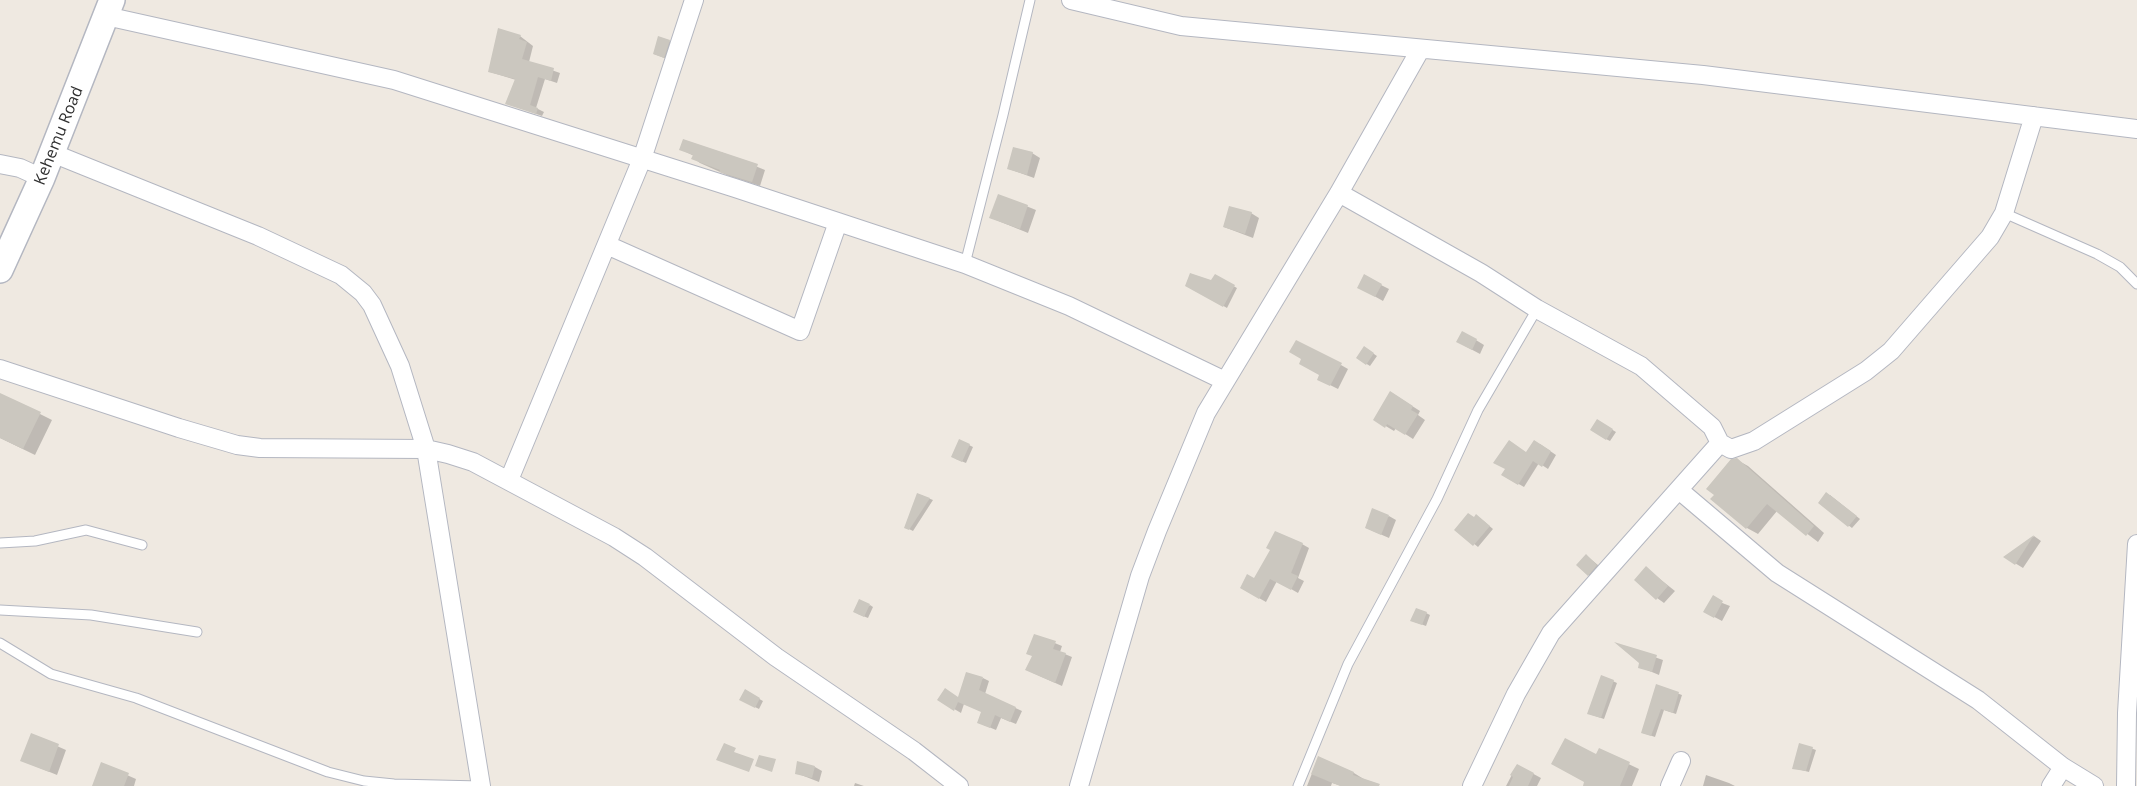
<!DOCTYPE html>
<html>
<head>
<meta charset="utf-8">
<style>
	body { margin:0 }
	canvas { display:block; background:#efe9e1 }
</style>
</head>
<body>
<canvas width="2137" height="786"></canvas>
<script>
const ctx = document.querySelector('canvas').getContext('2d');
ctx.lineJoin = 'round';
function fillPath(path, color) { ctx.fillStyle = color; ctx.fill(path, 'evenodd'); }
const toPath = rows => new Path2D(rows.map(r => 'M' + r).join(''));
function trace(path, color, width, dash) { ctx.strokeStyle = color; ctx.lineWidth = width; ctx.lineCap = dash ? 'butt' : 'round'; ctx.setLineDash(dash || []); ctx.stroke(path); }
function drawText(font, color, halo, rows, align = 'center') {
  ctx.font = font + ' "Open Sans",sans-serif'; ctx.lineWidth = 4; ctx.setLineDash([]); ctx.textBaseline = 'middle'; ctx.strokeStyle = halo; ctx.fillStyle = color; for (const [text, x, y, turn = 0] of rows) {
    ctx.save(); ctx.translate(x, y); ctx.rotate((+turn || 0) * Math.PI / 180); ctx.textAlign = isNaN(turn) ? turn : align; if (halo) ctx.strokeText(text, 0, 0); ctx.fillText(text, 0, 0); ctx.restore();
  }
}
fillPath(toPath([
	[520,36,533,46,529,62,560,73,557,83,545,79,536,108,544,112,542,116,506,103,516,80,490,72],
	[669,41,673,43,667,59,654,54],
	[680,149,721,152,765,170,760,186,729,176,700,163,693,158,694,156],
	[1032,153,1040,158,1034,178,1009,169],
	[999,195,1036,210,1028,233,991,218],
	[1251,213,1259,218,1253,238,1224,227],
	[1215,276,1237,288,1227,308,1187,285,1212,282],
	[1381,285,1389,289,1383,301,1358,287],
	[1463,332,1484,345,1480,354,1465,346],
	[1368,350,1377,356,1370,366,1357,358],
	[1341,365,1348,369,1338,389,1318,379,1321,375],
	[0,394,52,420,35,455,0,438],
	[1398,397,1420,411,1418,415,1425,420,1413,439,1396,428,1394,431,1374,419],
	[1598,421,1616,432,1610,441,1606,439],
	[1540,444,1556,455,1548,469,1539,463,1524,487,1503,475],
	[969,445,973,447,966,463,956,459],
	[1737,460,1748,466,1824,533,1818,542,1777,511,1758,534,1747,528],
	[918,494,933,500,913,531,905,527],
	[1830,495,1860,519,1852,528,1819,503],
	[1389,516,1396,520,1389,538,1366,528],
	[1480,518,1493,529,1478,547,1456,529],
	[2034,536,2041,541,2023,568,2005,557],
	[1302,544,1309,548,1298,578,1304,581,1298,593,1277,581,1266,602,1241,588],
	[1587,556,1604,570,1596,579,1588,575],
	[1646,568,1675,591,1664,603,1657,598],
	[1712,599,1730,606,1722,621,1705,612],
	[870,605,873,607,868,618,858,614],
	[1426,613,1430,615,1426,626,1415,622],
	[1035,635,1062,646,1060,652,1072,657,1062,686,1033,673],
	[1620,645,1663,660,1659,675,1640,667,1641,663],
	[1602,676,1617,683,1604,719,1592,715],
	[983,678,989,681,985,694,1022,711,1016,724,1001,718,996,730,979,723,983,712,964,704,961,713,939,700,959,699],
	[1657,686,1682,695,1676,714,1664,710,1655,737,1643,733],
	[745,691,763,701,759,709,741,700],
	[32,735,66,750,57,775,30,764],
	[1800,744,1816,750,1809,772,1793,768],
	[1599,750,1639,769,1632,786,1587,786],
	[1318,758,1354,773,1375,786,1342,786,1332,783,1331,786,1307,786],
	[102,764,136,779,134,786,93,786],
	[1517,765,1541,778,1537,786,1506,786],
	[815,767,822,771,819,782,796,773],
	[1706,775,1729,783,1735,786,1703,786],
	[855,783,864,786,854,786]
]), '#0003');
fillPath(toPath([
	[498,28,521,35,519,39,527,42,522,59,554,68,551,81,538,77,530,105,538,108,536,114,505,104,515,79,488,72],
	[658,36,670,40,664,58,653,54],
	[683,139,758,164,752,182,719,172,720,170,691,159,693,155,679,150],
	[1013,147,1033,152,1027,175,1007,169],
	[998,194,1028,205,1020,229,989,218],
	[1229,206,1252,212,1245,234,1223,227],
	[1190,273,1211,280,1215,274,1235,285,1223,307,1185,286],
	[1364,274,1382,284,1375,297,1357,288],
	[1462,331,1477,339,1472,350,1456,342],
	[1296,340,1342,363,1330,386,1317,380,1319,375,1299,364,1301,359,1289,352],
	[1364,346,1374,353,1366,365,1356,358],
	[1390,391,1413,406,1411,410,1418,414,1405,435,1387,424,1385,428,1373,420],
	[0,393,41,412,23,449,0,438],
	[1597,419,1613,429,1606,440,1590,430],
	[959,439,970,444,962,462,951,457],
	[1509,440,1526,452,1534,440,1551,451,1542,467,1533,461,1518,485,1501,475,1505,469,1493,463],
	[1737,458,1814,526,1806,536,1767,504,1746,529,1710,499,1714,495,1706,489,1731,459],
	[1826,492,1857,516,1848,527,1818,503],
	[917,493,930,498,909,530,904,528],
	[1372,508,1389,515,1381,535,1365,528],
	[1468,513,1474,517,1476,514,1490,526,1473,546,1454,530],
	[1275,531,1303,543,1291,573,1298,576,1291,590,1270,579,1259,599,1240,588,1247,574,1254,578,1270,550,1266,548],
	[2034,535,2015,565,2003,557],
	[1586,554,1597,565,1588,576,1576,565],
	[1646,566,1668,586,1656,600,1634,580],
	[1713,595,1723,601,1714,618,1703,612],
	[859,599,870,604,864,617,853,612],
	[1416,608,1427,612,1422,625,1410,621],
	[1034,634,1056,641,1053,649,1066,653,1055,683,1025,670,1032,656,1026,654],
	[1614,642,1657,655,1652,672,1638,668,1639,663],
	[966,672,983,677,979,690,1016,707,1010,722,995,715,990,728,977,723,981,712,958,702,954,711,937,700,945,688,958,697],
	[1601,675,1614,680,1601,718,1587,714],
	[1656,684,1679,692,1673,713,1661,709,1651,736,1641,733],
	[745,689,760,698,755,708,739,700],
	[31,733,59,744,49,772,20,761],
	[1565,738,1596,754,1599,748,1630,762,1620,786,1583,786,1584,782,1551,764],
	[724,743,736,748,734,752,754,759,749,772,716,760],
	[1799,743,1813,747,1806,771,1792,769],
	[759,755,776,759,772,772,755,766],
	[1318,756,1354,772,1353,775,1380,784,1379,786,1340,786,1311,774],
	[797,761,815,766,812,778,795,774],
	[101,762,129,773,124,786,92,786],
	[1517,764,1534,773,1528,786,1509,786,1513,777,1510,775]
]), '#cbc7bf');
const lane = toPath([
	[2004,213,2097,254,2120,267,2137,284],
	[965,264,1003,115,1030,0],
	[0,543,35,541,86,530,142,545],
	[0,610,91,615,197,632],
	[0,643,51,674,136,698,328,772,364,781,394,784,481,786],
	[1298,786,1348,664,1437,499,1478,410,1537,309]
]);
const street = toPath([
	[1071,0,1181,26,1703,75,2137,129],
	[106,16,394,80,735,188,965,264,1069,306,1225,381],
	[52,153,258,236,341,275,363,293,372,305,400,366,426,449,481,786],
	[0,164,20,168,42,178],
	[1339,193,1481,273,1537,309,1641,366,1712,427,1720,443,1731,449,1754,441,1866,371,1891,351,1990,237,2004,213,2034,116],
	[607,245,800,331,838,222],
	[0,369,179,428,237,445,260,448,426,449,448,454,473,462,614,537,645,557,776,657,914,751,959,786],
	[509,480,642,159,694,0],
	[1679,490,1777,573,1978,700,2063,767,2094,786],
	[1079,786,1140,576,1157,531,1206,413,1339,193,1420,50],
	[1472,786,1516,694,1551,633,1720,443],
	[1670,786,1681,761],
	[2051,786,2063,767],
	[2126,786,2127,713,2137,544]
]);
const secondary = toPath([
	[0,270,42,178,112,0]
]);
trace(lane, '#b4b7c1', 11);
trace(street, '#b4b7c1', 20);
trace(secondary, '#b4b7c1', 28);
trace(lane, '#fff', 9);
trace(street, '#fff', 18);
trace(secondary, '#fff', 25);
drawText('16px', '#2e2e2e', '#fff', [
	["Kehemu Road",59,136,-68]
]);
</script>
</body>
</html>
